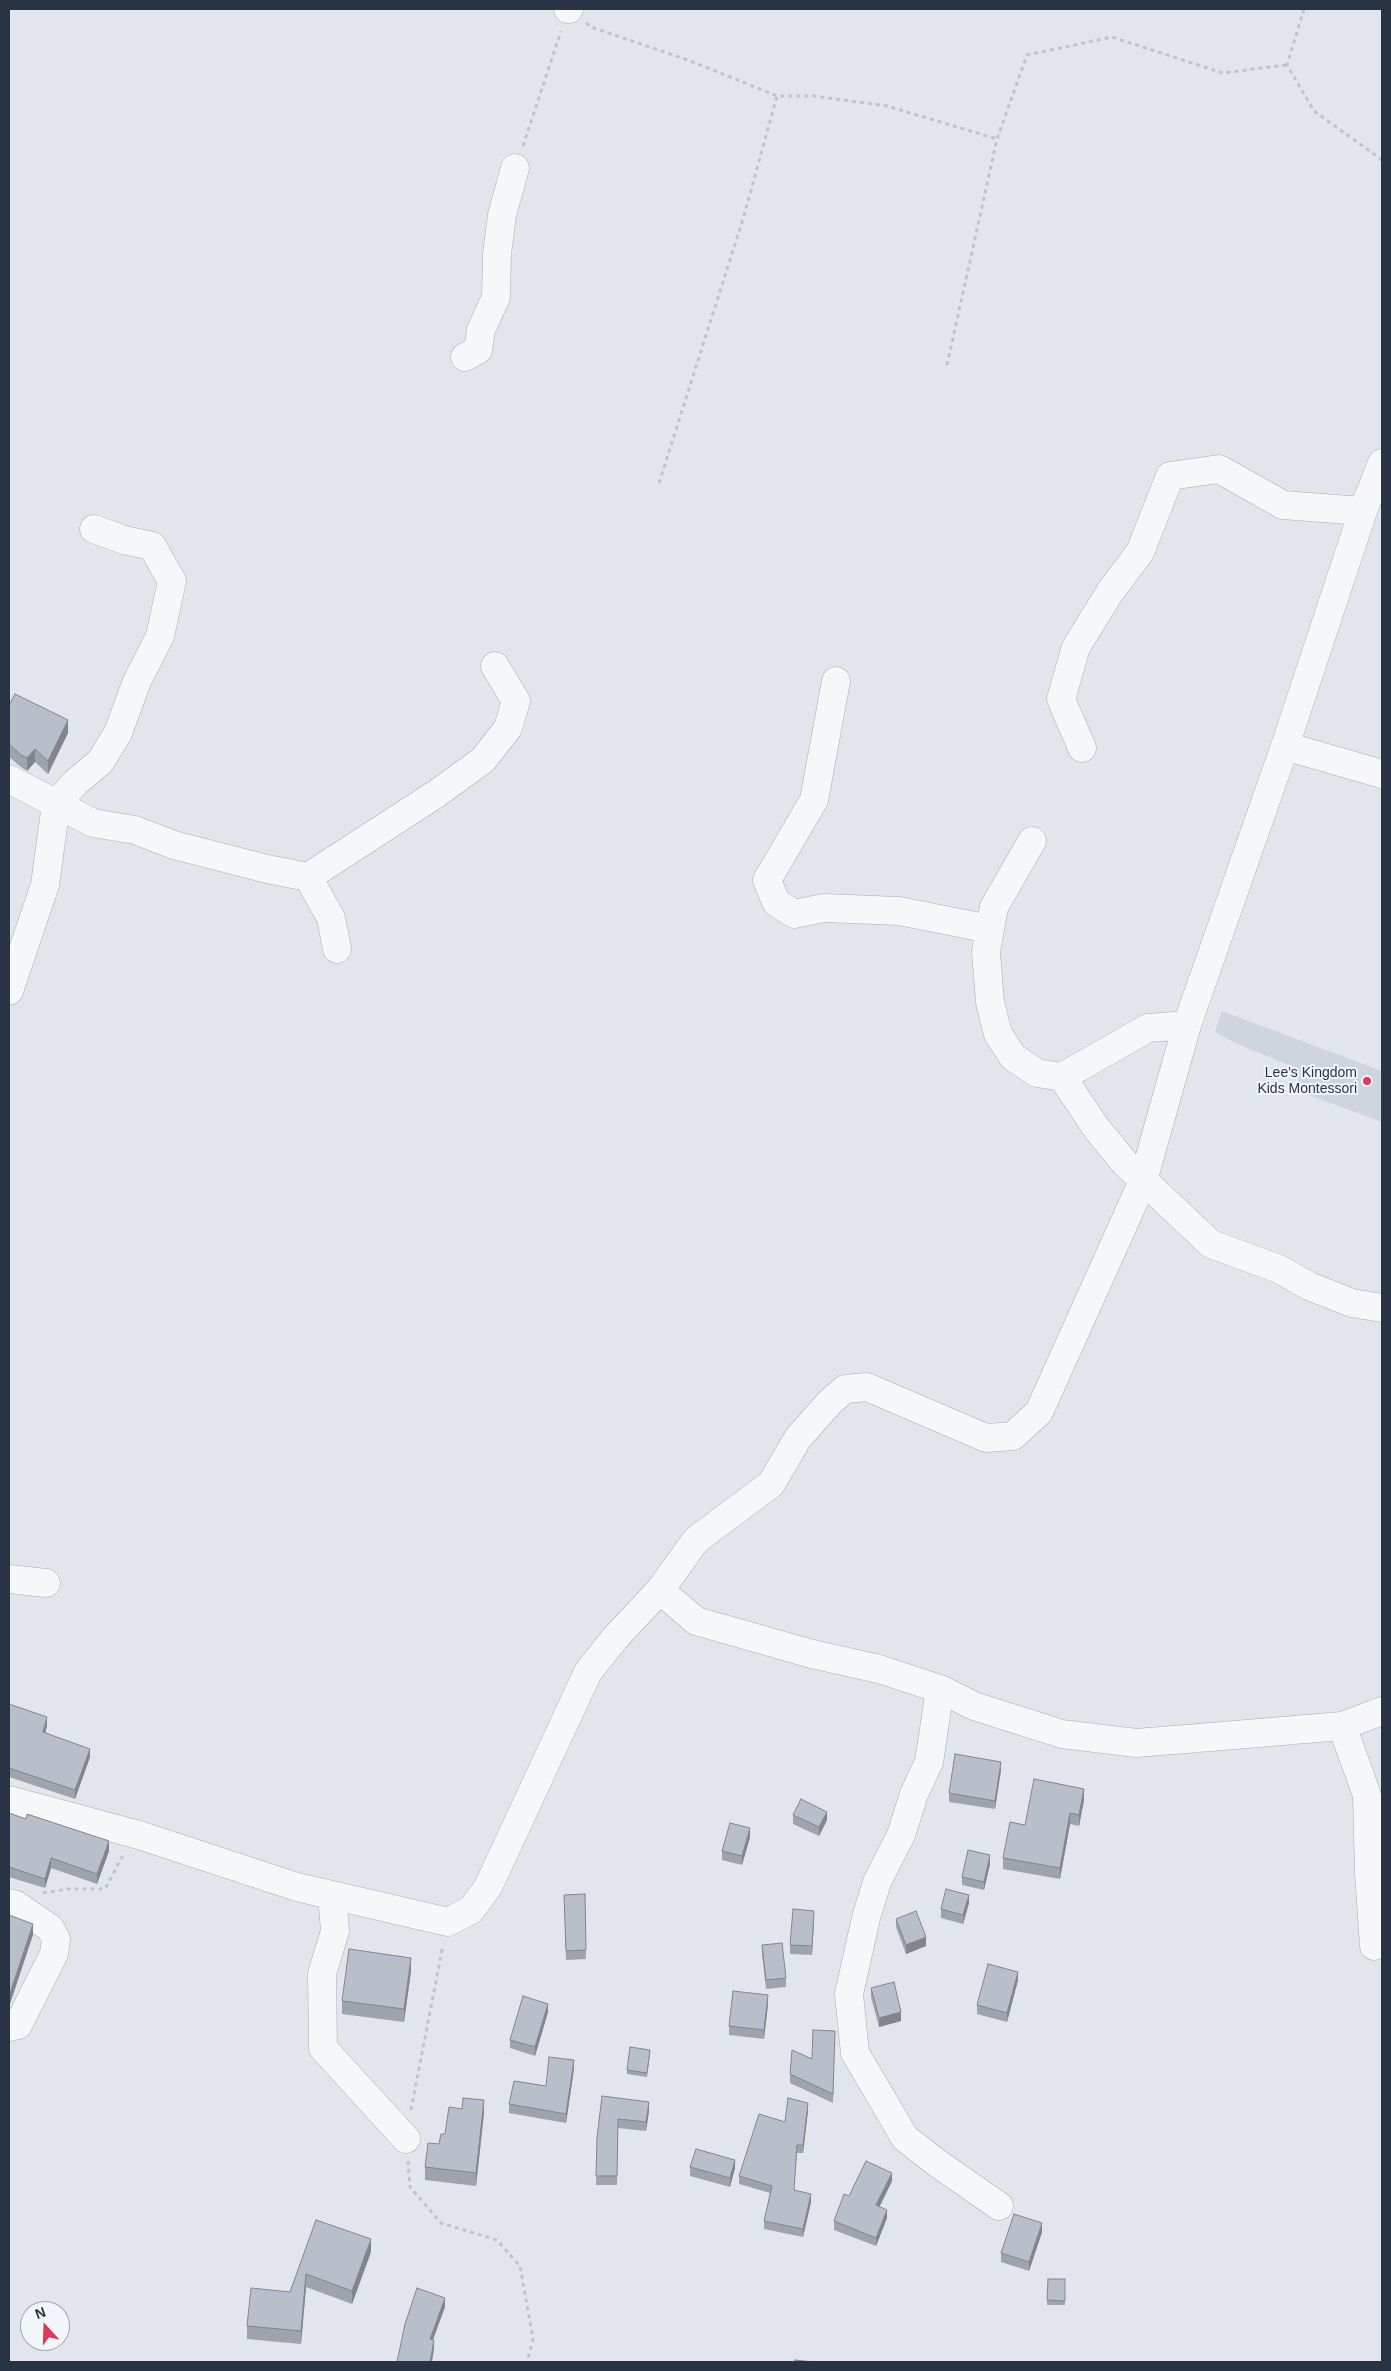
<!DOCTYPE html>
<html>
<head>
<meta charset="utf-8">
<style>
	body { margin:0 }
	#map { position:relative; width:1391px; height:2371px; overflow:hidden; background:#e2e6ec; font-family:Arial,sans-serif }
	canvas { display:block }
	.frame { position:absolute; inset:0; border:10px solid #283446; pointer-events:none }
	.north { position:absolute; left:20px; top:2301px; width:50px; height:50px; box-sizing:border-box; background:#f2f5f9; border:1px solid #a1a8b1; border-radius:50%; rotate:340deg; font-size:14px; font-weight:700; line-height:20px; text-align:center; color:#283446 }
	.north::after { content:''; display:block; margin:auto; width:18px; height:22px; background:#dd3a59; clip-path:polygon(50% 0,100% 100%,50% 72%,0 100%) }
</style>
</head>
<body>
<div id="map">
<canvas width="1391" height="2371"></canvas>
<div class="frame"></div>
<div class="north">N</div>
</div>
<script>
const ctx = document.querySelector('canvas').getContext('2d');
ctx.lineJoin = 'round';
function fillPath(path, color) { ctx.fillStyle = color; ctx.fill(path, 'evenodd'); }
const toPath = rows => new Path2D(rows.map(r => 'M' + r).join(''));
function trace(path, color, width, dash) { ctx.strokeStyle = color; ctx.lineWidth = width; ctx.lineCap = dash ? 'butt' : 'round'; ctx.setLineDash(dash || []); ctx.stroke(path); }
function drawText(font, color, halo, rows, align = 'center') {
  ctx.font = font + ' Arial,sans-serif'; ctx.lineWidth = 4; ctx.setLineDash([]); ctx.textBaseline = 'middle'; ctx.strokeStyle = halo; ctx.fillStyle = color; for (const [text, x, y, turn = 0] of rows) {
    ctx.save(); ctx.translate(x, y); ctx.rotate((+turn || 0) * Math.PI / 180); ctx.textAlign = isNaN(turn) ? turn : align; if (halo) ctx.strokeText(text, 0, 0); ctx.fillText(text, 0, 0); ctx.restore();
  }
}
fillPath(toPath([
	[1222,1011,1382,1071,1382,1122,1298,1091,1299,1069,1235,1043,1215,1032]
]), '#cfd5de');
const minor = toPath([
	[568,9,569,9],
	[465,357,478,350,481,330,496,297,497,254,502,215,515,168],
	[836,681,814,800,767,880,776,902,794,914,824,908,899,911,990,929],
	[1285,746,1382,774],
	[1082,748,1061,699,1076,647,1110,592,1140,552,1170,476,1219,469,1283,505,1363,511],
	[9,779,93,823,135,830,174,845,267,869,308,877,331,918,337,949],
	[1032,841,994,907,986,952,990,1002,998,1034,1013,1057,1037,1073,1062,1077,1148,1028,1187,1025],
	[308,877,436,794,483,760,508,728,516,701,495,666],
	[9,991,45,885,56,804,76,782,100,762,118,733,137,681,160,636,172,581,152,546,124,540,94,529],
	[1062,1077,1097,1129,1125,1163,1211,1244,1279,1269,1309,1286,1352,1303,1382,1308],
	[9,1579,46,1583],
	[660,1590,696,1621,812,1654,879,1669,940,1689,974,1706,1062,1734,1136,1743,1211,1737,1342,1726,1382,1711],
	[940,1689,929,1762,914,1794,901,1835,877,1882,866,1918,849,1994,855,2053,905,2138,937,2163,999,2206],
	[1342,1726,1367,1795,1369,1873,1374,1946],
	[9,1800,139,1835,297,1887,448,1922,471,1910,488,1887,588,1672,615,1638,660,1590,696,1540,771,1484,798,1438,830,1402,845,1389,867,1387,986,1438,1013,1436,1039,1412,1143,1181,1187,1025,1285,746,1363,511,1382,463],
	[332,1895,335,1931,322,1974,323,2048,406,2139],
	[9,1903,16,1905,50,1928,56,1939,54,1954,18,2025,9,2027]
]);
trace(minor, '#a6adb7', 29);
trace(toPath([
	[1304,9,1287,65,1314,111,1382,160],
	[586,23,591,27,688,60,777,96],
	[523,146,561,31],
	[947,365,997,139,1027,55,1112,37,1223,73,1287,65],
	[659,483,743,219,777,96,814,96,887,106,997,139],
	[43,1893,67,1889,105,1889,123,1855],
	[411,2110,443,1945],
	[408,2161,410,2187,441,2223,497,2240,520,2266,533,2339,527,2362]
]), '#c0c4ca', 3, [4, 4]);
trace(minor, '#f5f7f9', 28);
fillPath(toPath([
	[9,705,68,733,48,774,35,762,27,771,21,767,9,757],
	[9,1704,47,1726,45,1732,90,1757,75,1799,9,1777],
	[1001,1770,995,1809,949,1802,949,1793],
	[1084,1800,1079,1826,1070,1824,1060,1879,1003,1869,1003,1858,1025,1825],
	[9,1813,109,1851,97,1884,51,1868,45,1888,9,1877],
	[793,1815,827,1820,819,1836,793,1824],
	[750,1837,742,1865,722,1860,722,1851],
	[990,1864,984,1890,962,1885,962,1877],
	[585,1894,586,1959,566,1960,564,1895],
	[969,1903,963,1924,941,1918,941,1909],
	[814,1919,812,1955,790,1954,790,1945],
	[896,1919,926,1946,906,1954,896,1927],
	[762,1945,786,1978,786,1987,766,1989,762,1954],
	[411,1971,404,2022,342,2014,342,2001],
	[1018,1980,1007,2022,977,2014,977,2005],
	[871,1988,901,2021,879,2027,871,1997],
	[768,2004,764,2039,729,2035,729,2026],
	[548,2012,535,2056,510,2048,510,2040],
	[835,2031,833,2103,790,2083,790,2074,812,2059],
	[650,2054,647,2077,627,2074,627,2070],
	[574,2069,566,2123,509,2113,509,2104,546,2086],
	[602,2096,649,2111,646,2131,618,2128,617,2185,596,2185,597,2138],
	[808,2111,803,2153,797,2153,794,2190,811,2202,803,2237,764,2229,764,2221,770,2193,739,2184,739,2176,785,2122],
	[484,2113,476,2186,425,2180,425,2167,445,2134],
	[690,2167,735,2168,730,2187,690,2176],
	[892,2181,879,2207,887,2218,876,2246,834,2230,834,2221,849,2196],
	[316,2220,371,2252,352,2304,306,2287,301,2344,247,2339,247,2326,290,2292],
	[1042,2232,1029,2271,1001,2262,1001,2253],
	[1065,2279,1065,2305,1047,2305,1047,2300]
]), '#9ea4ae');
fillPath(toPath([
	[68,720,68,733,48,774,48,761],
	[35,749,35,762,27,771,27,758],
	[47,1717,47,1726,43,1740,43,1732],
	[90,1749,90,1757,75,1799,75,1790],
	[1001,1762,1001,1770,995,1809,995,1801],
	[1084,1789,1084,1800,1079,1826,1079,1815],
	[827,1812,827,1820,819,1836,819,1827],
	[1070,1813,1070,1824,1060,1879,1060,1868],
	[750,1828,750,1837,742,1865,742,1856],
	[109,1841,109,1851,97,1884,97,1874],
	[990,1855,990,1864,984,1890,984,1882],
	[51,1858,51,1868,45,1888,45,1879],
	[969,1895,969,1903,963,1924,963,1915],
	[814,1911,814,1919,812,1955,812,1946],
	[33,1924,33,1935,9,2007,9,1996],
	[926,1937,926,1946,906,1954,906,1945],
	[411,1958,411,1971,404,2022,404,2009],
	[1018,1972,1018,1980,1007,2022,1007,2013],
	[768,1995,768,2004,764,2039,764,2030],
	[548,2004,548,2012,535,2056,535,2047],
	[901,2012,901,2021,879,2027,879,2018],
	[574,2060,574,2069,566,2123,566,2114],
	[484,2100,484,2113,476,2186,476,2173],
	[649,2102,649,2111,646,2131,646,2122],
	[808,2103,808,2111,803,2153,803,2145],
	[735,2160,735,2168,730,2187,730,2178],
	[892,2173,892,2181,876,2214,876,2205],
	[811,2194,811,2202,803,2237,803,2229],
	[887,2210,887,2218,876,2246,876,2238],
	[1042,2223,1042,2232,1029,2271,1029,2262],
	[371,2239,371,2252,352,2304,352,2291],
	[306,2274,306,2287,301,2344,301,2331],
	[445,2298,445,2307,430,2348,430,2339],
	[434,2340,434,2349,432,2362,430,2362]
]), '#81868d');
const building = toPath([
	[15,694,68,720,48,761,35,749,27,758,21,755,9,744,9,705,15,694],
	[9,1704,47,1717,43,1732,90,1749,75,1790,9,1768,9,1704],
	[955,1754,1001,1762,995,1801,949,1793,955,1754],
	[1034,1779,1084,1789,1079,1815,1070,1813,1060,1868,1003,1858,1010,1822,1025,1825,1034,1779],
	[801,1799,827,1812,819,1827,793,1815,801,1799],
	[9,1813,26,1819,27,1814,109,1841,97,1874,51,1858,45,1879,9,1867,9,1813],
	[730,1823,750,1828,742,1856,722,1851,730,1823],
	[968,1850,990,1855,984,1882,962,1877,968,1850],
	[946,1889,969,1895,963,1915,941,1909,946,1889],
	[585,1894,586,1950,566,1951,564,1895,585,1894],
	[793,1909,814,1911,812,1946,790,1945,793,1909],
	[916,1911,926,1937,906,1945,896,1919,916,1911],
	[9,1915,33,1924,9,1996,9,1915],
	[782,1943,786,1978,766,1980,762,1945,782,1943],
	[349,1949,411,1958,404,2009,342,2001,349,1949],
	[988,1964,1018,1972,1007,2013,977,2005,988,1964],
	[894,1982,901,2012,879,2018,871,1988,894,1982],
	[733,1991,768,1995,764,2030,729,2026,733,1991],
	[523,1996,548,2004,535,2047,510,2040,523,1996],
	[813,2030,835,2031,833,2094,790,2074,792,2050,812,2059,813,2030],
	[630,2047,650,2050,647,2073,627,2070,630,2047],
	[549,2057,574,2060,566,2114,509,2104,514,2081,546,2086,549,2057],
	[602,2096,649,2102,646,2122,618,2119,617,2176,596,2176,597,2138,602,2096],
	[463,2098,484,2100,476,2173,425,2167,428,2143,439,2144,441,2134,445,2134,449,2107,462,2109,463,2098],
	[788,2098,808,2103,803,2145,797,2145,794,2190,811,2194,803,2229,764,2221,772,2186,739,2176,759,2114,785,2122,788,2098],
	[696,2149,735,2160,730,2178,690,2167,696,2149],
	[866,2161,892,2173,876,2205,887,2210,876,2238,834,2221,844,2194,849,2196,866,2161],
	[1014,2214,1042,2223,1029,2262,1001,2253,1014,2214],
	[316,2220,371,2239,352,2291,306,2274,301,2331,247,2326,251,2288,290,2292,316,2220],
	[1048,2279,1065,2279,1065,2301,1047,2300,1048,2279],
	[417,2288,445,2298,430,2339,434,2340,430,2362,397,2362,405,2324,417,2288],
	[795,2360,814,2362,794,2362,795,2360]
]);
fillPath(building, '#b8bfca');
trace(building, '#81868d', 1);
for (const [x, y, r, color] of [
	[1367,1081,5,"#dd3a59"]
]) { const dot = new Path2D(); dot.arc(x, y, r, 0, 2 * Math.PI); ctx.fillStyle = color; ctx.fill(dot); trace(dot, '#f2f5f9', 2); }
drawText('14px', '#283446', '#f2f5f9', [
	["Lee's Kingdom",1357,1073],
	["Kids Montessori",1357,1089]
], 'right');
</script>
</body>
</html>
